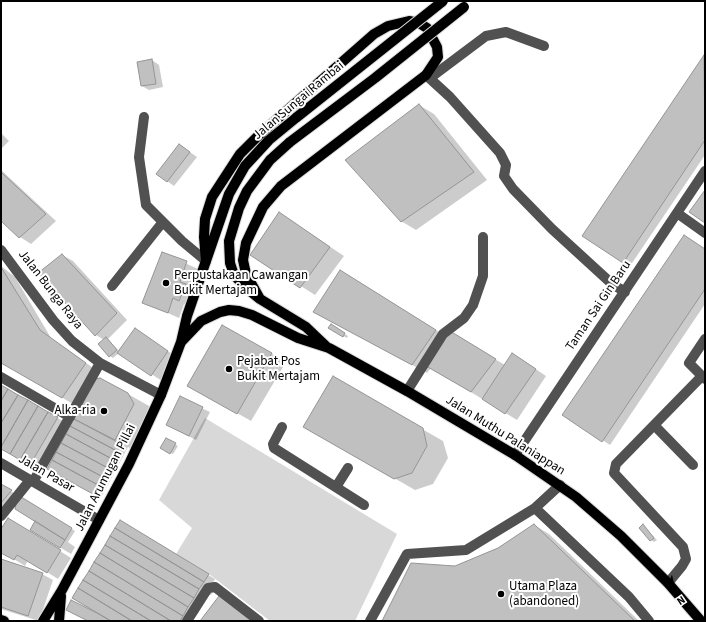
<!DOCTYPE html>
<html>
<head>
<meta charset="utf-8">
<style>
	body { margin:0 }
	#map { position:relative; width:706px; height:622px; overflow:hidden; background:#fff; font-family:"Source Sans 3",sans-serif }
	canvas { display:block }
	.frame { position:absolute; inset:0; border:2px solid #000; pointer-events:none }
	.north { position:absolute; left:654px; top:570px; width:40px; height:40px; -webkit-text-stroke:3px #fff; paint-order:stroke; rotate:146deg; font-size:11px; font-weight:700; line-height:16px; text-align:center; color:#000 }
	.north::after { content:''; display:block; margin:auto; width:14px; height:18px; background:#000; clip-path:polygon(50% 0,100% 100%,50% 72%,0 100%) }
</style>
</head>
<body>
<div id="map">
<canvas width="706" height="622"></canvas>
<div class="frame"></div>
<div class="north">N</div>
</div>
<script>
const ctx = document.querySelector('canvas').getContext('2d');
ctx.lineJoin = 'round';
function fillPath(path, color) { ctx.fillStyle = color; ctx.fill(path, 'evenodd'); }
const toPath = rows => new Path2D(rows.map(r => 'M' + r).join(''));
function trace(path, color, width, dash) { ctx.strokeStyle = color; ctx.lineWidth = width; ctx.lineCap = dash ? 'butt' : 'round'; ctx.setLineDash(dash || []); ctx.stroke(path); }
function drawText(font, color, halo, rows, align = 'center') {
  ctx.font = font + ' "Source Sans 3",sans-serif'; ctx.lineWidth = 4; ctx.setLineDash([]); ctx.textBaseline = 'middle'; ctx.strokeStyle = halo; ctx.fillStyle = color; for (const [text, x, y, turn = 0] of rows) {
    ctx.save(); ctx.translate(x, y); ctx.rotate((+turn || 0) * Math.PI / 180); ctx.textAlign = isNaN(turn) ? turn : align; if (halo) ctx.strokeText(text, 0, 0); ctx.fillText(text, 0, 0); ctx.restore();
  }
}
fillPath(toPath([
	[205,418,397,534,355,621,270,621,209,574,176,554,192,528,159,500]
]), '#d8d8d8');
fillPath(toPath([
	[705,57,705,155,630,266,584,236],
	[152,60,159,65,163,87,149,90,142,86],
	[419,105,434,114,487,180,416,230,401,221],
	[1,133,9,141,1,149],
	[180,145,197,157,174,186,167,181],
	[1,170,56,221,31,244,20,237,1,219],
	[279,213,344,256,315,295,252,255],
	[705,250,705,304,610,445,563,415],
	[163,253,198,269,190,288,196,291,190,306,184,304,179,318,143,302],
	[62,255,73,261,127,320,108,339,119,351,135,329,178,358,162,381,119,353,113,358,110,356,104,340,96,335],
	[1,266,15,277,51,338,96,370,73,404,1,362],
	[354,279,447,337,450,333,505,365,513,354,546,376,517,420,431,368,427,373,329,320],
	[223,326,286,362,251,421,188,385],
	[331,326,348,336,347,338,330,328],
	[333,378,443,441,448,458,433,484,415,490,305,427],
	[1,386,68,424,41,471,1,448],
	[128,394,149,406,154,416,135,451,128,447,101,498,55,473,79,420],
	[180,398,210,412,196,440,174,429],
	[166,439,178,446,173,454,161,448],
	[1,485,75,531,68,542,75,547,71,554,31,530,40,525,17,503,1,515],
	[120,522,215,579,211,586,215,589,211,595,203,591,190,621,89,621,96,612],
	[19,525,71,558,58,579,28,560,25,566,1,551,1,531],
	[534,525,549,534,639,621,383,621,456,567,499,549],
	[643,526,657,540,654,542,651,540],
	[1,560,42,574,53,580,39,621,1,609]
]), '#0003');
const building = toPath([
	[704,55,705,140,623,263,582,236,704,55],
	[152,59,156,84,141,86,137,62,152,59],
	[419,104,474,172,401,222,345,160,419,104],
	[179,144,190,152,167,182,156,174,179,144],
	[1,172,46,214,19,238,1,221,1,172],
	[705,190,705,223,689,212,705,190],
	[279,212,330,247,300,288,250,255,279,212],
	[684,235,705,249,705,289,602,442,562,415,684,235],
	[162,252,187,261,180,282,186,284,179,301,173,298,168,313,142,303,162,252],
	[62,254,117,313,95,336,38,273,62,254],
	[1,267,40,330,86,363,62,398,1,363,1,267],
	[340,270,436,330,412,365,313,312,340,270],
	[331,324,345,333,343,337,328,328,331,324],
	[222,325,272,353,237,414,187,386,222,325],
	[135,328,168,351,151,376,117,353,135,328],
	[450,331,496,359,471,392,426,366,450,331],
	[106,337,117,350,109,357,98,344,106,337],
	[512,353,536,369,505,414,482,399,512,353],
	[333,376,423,428,427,446,412,473,394,479,303,427,333,376],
	[100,378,128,393,134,404,115,440,74,419,95,379,100,378],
	[1,385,8,389,1,401,1,385],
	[8,389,18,395,1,423,1,401,8,389],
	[18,395,28,400,1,447,1,423,18,395],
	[180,396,203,407,189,436,166,425,180,396],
	[28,400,38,406,10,454,1,449,1,447,28,400],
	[38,406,48,412,20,460,10,454,38,406],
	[48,412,58,417,30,465,20,460,48,412],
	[74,419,121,444,117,451,70,426,74,419],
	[70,426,117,451,112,459,66,434,70,426],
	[66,434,112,459,108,468,61,443,66,434],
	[166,438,176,443,170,454,160,448,166,438],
	[61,443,108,468,103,477,56,452,61,443],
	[56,452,103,477,98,485,52,460,56,452],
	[52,460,98,485,93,494,47,469,52,460],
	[1,484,12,490,1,503,1,484],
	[18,495,72,528,65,540,15,509,18,495],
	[8,518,61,550,47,573,17,555,14,560,1,553,1,529,8,518],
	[120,520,209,574,204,582,115,528,120,520],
	[35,521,65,540,60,548,30,530,35,521],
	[534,524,635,621,382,621,411,563,455,566,498,548,534,524],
	[643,524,654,538,650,541,639,528,643,524],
	[115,528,204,582,199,589,110,536,115,528],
	[110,536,199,589,194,598,105,545,110,536],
	[105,545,194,598,188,607,100,553,105,545],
	[100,553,188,607,183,616,94,562,100,553],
	[1,559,43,573,28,616,1,607,1,559],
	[94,562,183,616,180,621,171,621,89,571,94,562],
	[89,571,171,621,151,621,83,580,89,571],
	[83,580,151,621,132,621,78,588,83,580],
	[78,588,132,621,111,621,72,598,78,588],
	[219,596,252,621,200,621,219,596],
	[71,600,97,613,111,621,88,621,66,610,71,600]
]);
fillPath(building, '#c0c0c0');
trace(building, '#959595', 1);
const major = toPath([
	[290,142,270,160,247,191,239,208,229,241,230,263,234,275,244,286,260,299,306,327,327,347],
	[206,261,204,237,205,219,212,197,240,154,259,135,374,34,388,26,409,21,419,23,427,28,437,47,438,57,426,75,281,186,263,207,246,243,243,260,246,274,260,299],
	[181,342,201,321,220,312,229,310,239,311,252,315,298,338,329,348,407,391,515,455,576,497,621,536,668,583,701,621],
	[1,620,4,621],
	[43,621,62,590,129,464,161,395,181,342,187,316,229,194,245,166,269,140,297,117],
	[59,621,61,596]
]);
trace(major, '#dbdbdb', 12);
trace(toPath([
	[426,75,450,97,500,153,506,165,504,176,513,189,552,229,611,283,625,292],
	[430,78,486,36,506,32,544,46],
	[144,117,139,157,146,205,182,241,206,261],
	[677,213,705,233],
	[1,250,53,320,72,341,100,363,161,395],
	[112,286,162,223],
	[705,339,689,363,705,379],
	[1,377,70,417],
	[407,391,443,334,464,318,473,305,483,276,483,237],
	[654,425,693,465],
	[282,427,273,444,274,448,364,505],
	[515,455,705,171],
	[1,463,99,520],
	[33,482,100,363],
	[336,487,348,468],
	[535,508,629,597,649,621],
	[1,516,30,480],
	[668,583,682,566,686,559,683,547,614,473,616,464,702,376],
	[187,621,208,588,215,587,259,621],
	[370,621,407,554,466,550,535,508,560,485]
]), '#515151', 10);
trace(major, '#000', 10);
const majorBridge = toPath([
	[297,117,443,1],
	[290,142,375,78,464,7]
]);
trace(majorBridge, '#dbdbdb', 12, []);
trace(majorBridge, '#000', 10);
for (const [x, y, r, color] of [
	[166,283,4,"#000"],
	[229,369,4,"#000"],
	[104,411,4,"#000"],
	[501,594,4,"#000"]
]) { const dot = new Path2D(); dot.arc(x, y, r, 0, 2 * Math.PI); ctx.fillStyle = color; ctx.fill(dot); trace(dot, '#fff', 1.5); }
drawText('13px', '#000', '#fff', [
	["Jalan Sungai Rambai",299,101,-40],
	["Jalan Bunga Raya",50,290,52],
	["Taman Sai Gin Baru",599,306,-56],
	["Jalan Muthu Palaniappan",505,436,32],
	["Jalan Pasar",46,474,30],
	["Jalan Arumugan Pillai",106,478,-63]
]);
drawText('13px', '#000', '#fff', [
	["Perpustakaan Cawangan",174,276],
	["Bukit Mertajam",174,291],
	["Pejabat Pos",237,362],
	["Bukit Mertajam",237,377],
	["Alka-ria",96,411,"right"],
	["Utama Plaza",509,587],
	["(abandoned)",509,602]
], 'left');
</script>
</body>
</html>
